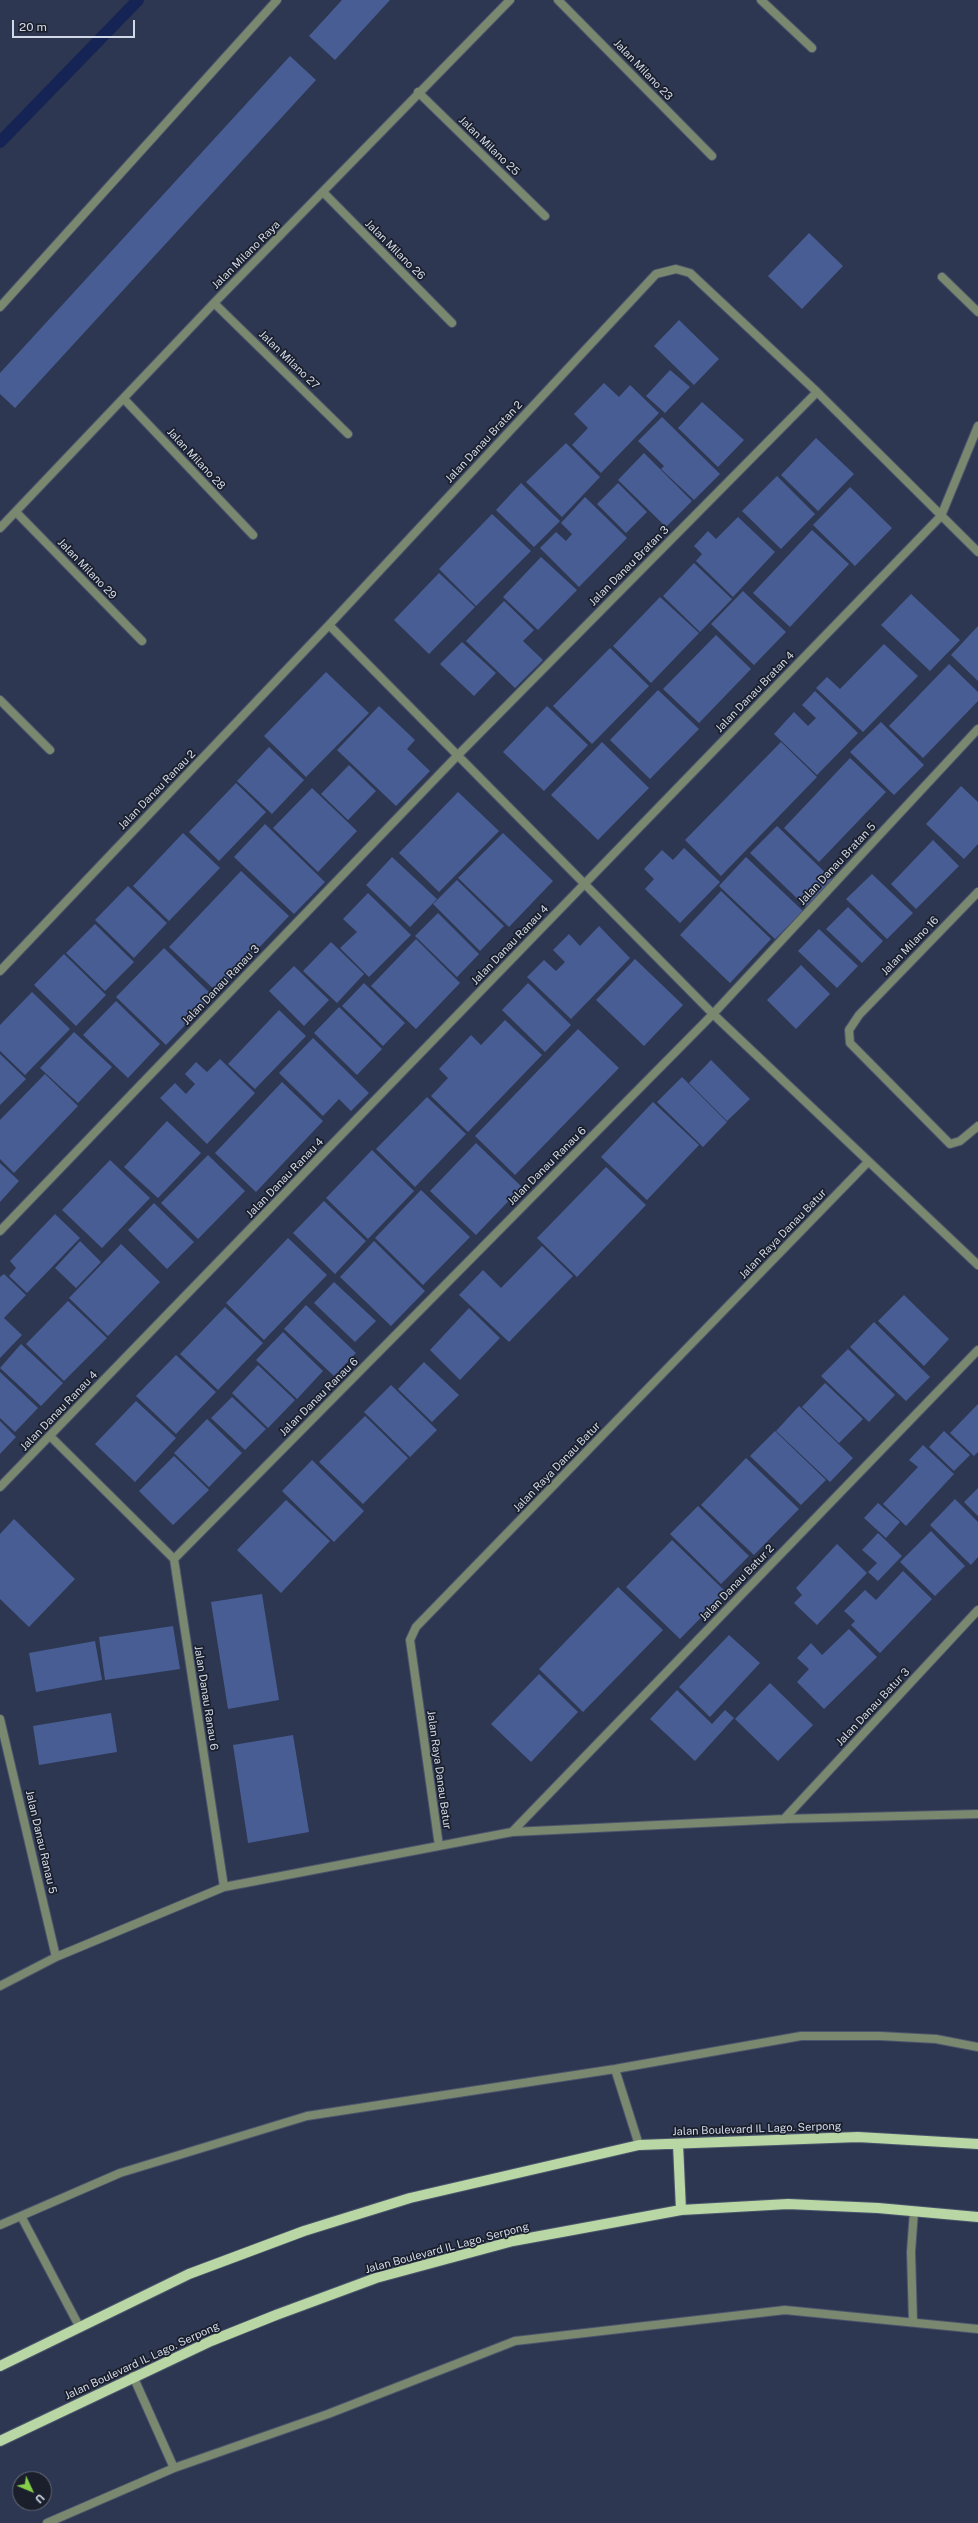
<!DOCTYPE html>
<html>
<head>
<meta charset="utf-8">
<style>
	body { margin:0 }
	#map { position:relative; width:978px; height:2523px; overflow:hidden; background:#2d3751; font-family:"Public Sans",sans-serif }
	canvas { display:block }
	.north { position:absolute; left:12px; top:2471px; width:40px; height:40px; box-sizing:border-box; background:#1a1f2b; border:1px solid #636977; border-radius:50%; rotate:134deg; font-size:11px; font-weight:700; line-height:16px; text-align:center; color:#d1d9e9 }
	.north::after { content:''; display:block; margin:auto; width:14px; height:18px; background:#86cf4b; clip-path:polygon(50% 0,100% 100%,50% 72%,0 100%) }
	.scale { position:absolute; left:12px; top:20px; width:123px; height:18px; box-sizing:border-box; border:2px solid #d1d9e9; border-top:0; padding-left:5px; font-size:12px; line-height:14px; white-space:nowrap; color:#d1d9e9; -webkit-text-stroke:3px #1a1f2b; paint-order:stroke }
</style>
</head>
<body>
<div id="map">
<canvas width="978" height="2523"></canvas>
<div class="north">U</div>
<div class="scale">20 m</div>
</div>
<script>
const ctx = document.querySelector('canvas').getContext('2d');
ctx.lineJoin = 'round';
const toPath = rows => new Path2D(rows.map(r => 'M' + r).join(''));
function trace(path, color, width, dash) { ctx.strokeStyle = color; ctx.lineWidth = width; ctx.lineCap = dash ? 'butt' : 'round'; ctx.setLineDash(dash || []); ctx.stroke(path); }
function fillPath(path, color) { ctx.fillStyle = color; ctx.fill(path, 'evenodd'); }
function drawText(font, color, halo, rows, align = 'center') {
  ctx.font = font + ' "Public Sans",sans-serif'; ctx.lineWidth = 3.5; ctx.setLineDash([]); ctx.textBaseline = 'middle'; ctx.strokeStyle = halo; ctx.fillStyle = color; for (const [text, x, y, turn = 0] of rows) {
    ctx.save(); ctx.translate(x, y); ctx.rotate((+turn || 0) * Math.PI / 180); ctx.textAlign = isNaN(turn) ? turn : align; if (halo) ctx.strokeText(text, 0, 0); ctx.fillText(text, 0, 0); ctx.restore();
  }
}
trace(toPath([
	[0,142,138,0]
]), '#152454', 12);
fillPath(toPath([
	[342,0,390,0,335,60,309,36],
	[290,56,316,80,15,408,0,394,0,373],
	[809,233,843,266,802,309,768,276],
	[679,320,719,359,694,385,654,346],
	[670,370,690,387,665,413,646,396],
	[604,383,619,397,630,385,659,413,601,473,572,445,588,428,574,414],
	[702,402,744,440,718,467,678,428],
	[662,417,720,474,694,500,661,469,664,466,638,441],
	[816,438,854,474,818,511,781,475],
	[566,443,600,477,562,517,526,482],
	[644,453,692,501,666,527,618,480],
	[777,476,815,514,781,549,742,511],
	[521,483,560,521,534,547,496,510],
	[618,483,647,512,626,533,597,504],
	[850,487,892,528,855,566,813,525],
	[585,497,627,538,579,587,540,548,556,532,566,541,572,534,561,523],
	[492,514,531,551,476,606,439,569],
	[738,517,775,552,733,597,696,561,702,554,694,546,708,531,716,539],
	[812,530,849,564,790,627,753,593],
	[541,557,577,590,538,630,503,597],
	[694,563,732,599,700,632,663,596],
	[439,573,475,607,429,654,394,620],
	[743,591,786,632,754,665,711,624],
	[911,594,960,640,930,671,881,625],
	[660,597,699,633,651,683,613,646],
	[504,601,534,630,523,641,543,660,515,688,466,641],
	[978,626,978,681,951,655],
	[716,635,751,669,699,723,663,689],
	[462,642,496,673,474,696,440,664],
	[884,644,918,676,863,732,816,688,827,677,840,689],
	[610,648,649,686,592,744,553,706],
	[949,664,978,692,978,701,923,758,889,726],
	[326,672,369,713,306,777,264,736],
	[658,690,699,729,650,779,610,740],
	[815,691,858,733,817,775,774,734,794,712,808,726,816,718,802,705],
	[379,706,415,740,407,749,430,771,396,806,337,750],
	[547,706,588,745,544,791,503,752],
	[881,722,924,765,894,795,850,752],
	[602,742,649,788,598,840,551,795],
	[781,742,817,777,721,876,685,840],
	[269,747,304,780,272,814,237,781],
	[850,758,886,792,819,862,784,828],
	[349,765,376,791,348,820,321,794],
	[236,783,266,812,219,861,189,832],
	[961,786,978,802,978,844,964,859,926,824],
	[312,788,357,831,318,872,273,828],
	[458,792,499,831,439,892,399,853],
	[265,824,325,882,294,914,234,857],
	[777,826,833,880,806,907,750,853],
	[183,833,220,868,169,921,133,886],
	[503,833,553,881,509,927,458,878],
	[933,840,959,866,916,909,891,884],
	[684,848,720,882,680,923,645,889,654,879,644,869,662,850,673,860],
	[392,857,437,899,410,927,366,885],
	[746,857,803,911,775,939,719,886],
	[241,871,289,916,217,992,169,947],
	[872,874,913,913,887,939,846,899],
	[457,880,504,926,480,951,433,904],
	[128,886,167,923,134,958,95,920],
	[721,891,771,939,730,983,680,935],
	[368,893,411,935,369,977,340,948,357,932,343,919],
	[848,907,883,941,862,963,826,929],
	[438,913,479,954,457,977,415,936],
	[95,924,134,962,105,991,66,953],
	[599,926,630,958,571,1019,527,977,544,960,556,971,565,962,553,950,569,934,580,946],
	[819,929,858,966,837,988,798,951],
	[416,939,460,983,416,1029,371,986],
	[331,942,364,974,337,1003,303,971],
	[164,948,213,996,166,1045,116,997],
	[64,954,106,995,76,1026,34,985],
	[635,959,683,1005,644,1046,596,1000],
	[801,965,830,994,796,1029,767,1000],
	[294,966,329,1000,304,1026,269,991],
	[364,983,405,1023,383,1046,342,1006],
	[528,983,571,1025,545,1052,502,1010],
	[32,992,70,1029,25,1075,0,1051,0,1025],
	[116,1001,160,1044,128,1078,83,1035],
	[339,1007,382,1049,357,1075,314,1033],
	[279,1010,306,1036,255,1089,228,1064],
	[505,1020,542,1055,468,1132,431,1096,448,1078,439,1069,471,1035,481,1045],
	[578,1029,619,1068,515,1175,475,1136],
	[74,1032,112,1067,78,1103,40,1068],
	[313,1038,369,1093,351,1111,339,1099,323,1116,279,1073],
	[0,1054,26,1079,0,1105],
	[220,1059,255,1093,207,1144,160,1098,175,1083,186,1094,195,1084,185,1074,196,1062,207,1072],
	[711,1060,750,1099,727,1121,689,1083],
	[45,1074,78,1106,14,1173,0,1159,0,1120],
	[682,1077,727,1122,703,1147,657,1102],
	[282,1082,323,1121,256,1192,215,1153],
	[427,1097,466,1134,415,1187,376,1149],
	[653,1102,699,1145,647,1200,601,1157],
	[167,1121,201,1153,158,1198,124,1167],
	[476,1143,522,1187,476,1235,430,1191],
	[372,1150,414,1191,368,1239,326,1198],
	[208,1155,245,1191,198,1239,161,1203],
	[110,1160,150,1198,102,1248,62,1210],
	[0,1163,19,1181,0,1202],
	[606,1167,646,1205,577,1277,537,1238],
	[421,1190,470,1237,423,1285,375,1238],
	[324,1201,366,1241,335,1274,293,1233],
	[154,1203,194,1242,167,1269,128,1230],
	[55,1214,80,1238,27,1293,9,1276,16,1268,10,1261],
	[288,1238,327,1275,264,1340,226,1303],
	[80,1241,101,1262,76,1288,55,1268],
	[374,1241,425,1291,391,1326,340,1277],
	[121,1244,160,1282,108,1336,69,1298],
	[542,1246,573,1276,509,1342,459,1295,483,1270,501,1288],
	[4,1274,26,1295,4,1318,22,1335,0,1358,0,1277],
	[334,1282,376,1321,355,1342,314,1303],
	[904,1295,949,1339,924,1366,878,1321],
	[68,1301,107,1338,64,1381,26,1344],
	[306,1305,356,1353,334,1376,284,1329],
	[225,1307,263,1343,218,1390,180,1354],
	[469,1308,500,1338,460,1380,430,1350],
	[874,1322,930,1377,906,1401,850,1347],
	[283,1332,323,1371,297,1399,256,1360],
	[21,1344,63,1383,41,1406,0,1368],
	[848,1349,895,1395,869,1422,821,1376],
	[176,1355,216,1392,176,1434,136,1396],
	[424,1362,459,1395,432,1422,398,1389],
	[258,1365,295,1400,268,1428,232,1393],
	[0,1372,38,1408,15,1432,0,1418],
	[825,1383,863,1419,839,1443,802,1407],
	[391,1385,437,1430,410,1457,364,1412],
	[232,1397,266,1429,245,1450,211,1418],
	[136,1401,176,1438,135,1482,95,1444],
	[978,1404,978,1452,974,1456,950,1433],
	[799,1406,853,1458,830,1482,776,1431],
	[365,1416,408,1458,363,1504,319,1462],
	[207,1419,242,1453,209,1487,174,1453],
	[0,1421,16,1437,0,1454],
	[775,1431,826,1480,801,1505,750,1456],
	[944,1431,970,1455,954,1471,929,1447],
	[923,1445,954,1474,906,1526,883,1504,918,1467,909,1460],
	[174,1456,209,1490,173,1525,139,1491],
	[746,1458,799,1509,754,1555,701,1505],
	[312,1460,364,1511,334,1542,282,1491],
	[978,1488,978,1516,964,1502],
	[955,1499,978,1522,978,1557,971,1565,930,1525],
	[286,1500,330,1541,281,1593,237,1550],
	[878,1503,900,1522,886,1538,864,1518],
	[698,1506,749,1556,721,1584,670,1534],
	[14,1519,75,1579,29,1627,0,1599,0,1534],
	[931,1531,965,1566,935,1596,900,1562],
	[878,1533,902,1556,878,1581,868,1572,877,1563,862,1550],
	[672,1540,726,1592,680,1639,626,1587],
	[837,1544,867,1573,817,1625,794,1603,802,1595,796,1588],
	[903,1571,932,1599,880,1653,851,1625,855,1621,844,1611,865,1590,876,1600],
	[618,1587,663,1630,583,1712,539,1669],
	[262,1594,279,1700,228,1709,211,1602],
	[173,1626,180,1669,105,1680,99,1637],
	[849,1629,877,1657,824,1709,797,1682,809,1669,797,1658,811,1643,822,1655],
	[729,1635,760,1663,710,1717,679,1687],
	[95,1641,102,1680,36,1692,29,1653],
	[539,1674,578,1712,531,1762,491,1724],
	[770,1683,813,1725,778,1761,735,1719],
	[677,1690,712,1724,725,1710,734,1718,695,1761,650,1719],
	[111,1713,117,1752,39,1765,33,1726],
	[293,1735,309,1832,248,1843,233,1745]
]), '#485d93');
const lane = toPath([
	[942,277,978,312],
	[941,516,978,426],
	[615,2069,639,2145],
	[21,2216,79,2326],
	[0,2225,120,2173,307,2116,615,2069,801,2036,880,2036,936,2039,978,2047],
	[913,2322,911,2252,914,2211],
	[133,2376,174,2468],
	[47,2523,174,2468,328,2414,515,2341,785,2310,978,2329]
]);
const street = toPath([
	[558,0,712,156],
	[761,0,812,48],
	[418,92,545,216],
	[323,192,452,323],
	[214,303,348,434],
	[0,307,277,0],
	[124,399,253,535],
	[16,512,142,641],
	[0,528,214,303,510,0],
	[329,625,713,1014,978,1265],
	[0,700,50,750],
	[978,892,859,1015,849,1030,850,1043,950,1144,960,1141,978,1126],
	[0,971,329,625,656,274,676,269,690,273,817,392,978,552],
	[0,1231,457,756,817,392],
	[50,1436,174,1559],
	[0,1487,941,516],
	[0,1719,56,1957],
	[784,1819,978,1610],
	[512,1832,978,1350],
	[439,1846,410,1640,416,1627,868,1162],
	[224,1887,174,1559,713,1014,978,729],
	[0,1986,56,1957,224,1887,512,1832,784,1819,978,1814]
]);
const primary = toPath([
	[678,2144,681,2210],
	[0,2366,189,2274,304,2231,410,2198,639,2145,858,2137,978,2144],
	[0,2441,211,2341,276,2315,376,2278,513,2241,681,2210,788,2204,878,2208,978,2217]
]);
trace(lane, '#4b546c', 10);
trace(street, '#4b546c', 10);
trace(primary, '#4b546c', 12);
trace(lane, '#79886f', 8);
trace(street, '#79886f', 8);
trace(primary, '#b8d7a4', 10);
drawText('11px', '#d1d9e9', '#1a1f2b', [
	["Jalan Milano 23",643,70,46],
	["Jalan Milano 25",489,146,44],
	["Jalan Milano 26",395,250,45],
	["Jalan Milano Raya",246,255,-45],
	["Jalan Milano 27",289,360,44],
	["Jalan Danau Bratan 2",484,442,-47],
	["Jalan Milano 28",196,459,47],
	["Jalan Danau Bratan 3",629,566,-45],
	["Jalan Milano 29",87,569,46],
	["Jalan Danau Bratan 4",755,692,-46],
	["Jalan Danau Ranau 2",157,790,-46],
	["Jalan Danau Bratan 5",837,864,-47],
	["Jalan Danau Ranau 4",510,945,-46],
	["Jalan Milano 16",910,946,-46],
	["Jalan Danau Ranau 3",221,985,-46],
	["Jalan Danau Ranau 6",547,1166,-45],
	["Jalan Danau Ranau 4",285,1178,-46],
	["Jalan Raya Danau Batur",783,1234,-46],
	["Jalan Danau Ranau 6",319,1397,-45],
	["Jalan Danau Ranau 4",59,1411,-46],
	["Jalan Raya Danau Batur",557,1467,-46],
	["Jalan Danau Batur 2",737,1583,-46],
	["Jalan Danau Ranau 6",206,1698,81],
	["Jalan Danau Batur 3",873,1707,-47],
	["Jalan Raya Danau Batur",439,1770,82],
	["Jalan Danau Ranau 5",41,1842,77],
	["Jalan Boulevard IL Lago. Serpong",757,2129,-2],
	["Jalan Boulevard IL Lago. Serpong",447,2248,-15],
	["Jalan Boulevard IL Lago. Serpong",142,2361,-25]
]);
</script>
</body>
</html>
